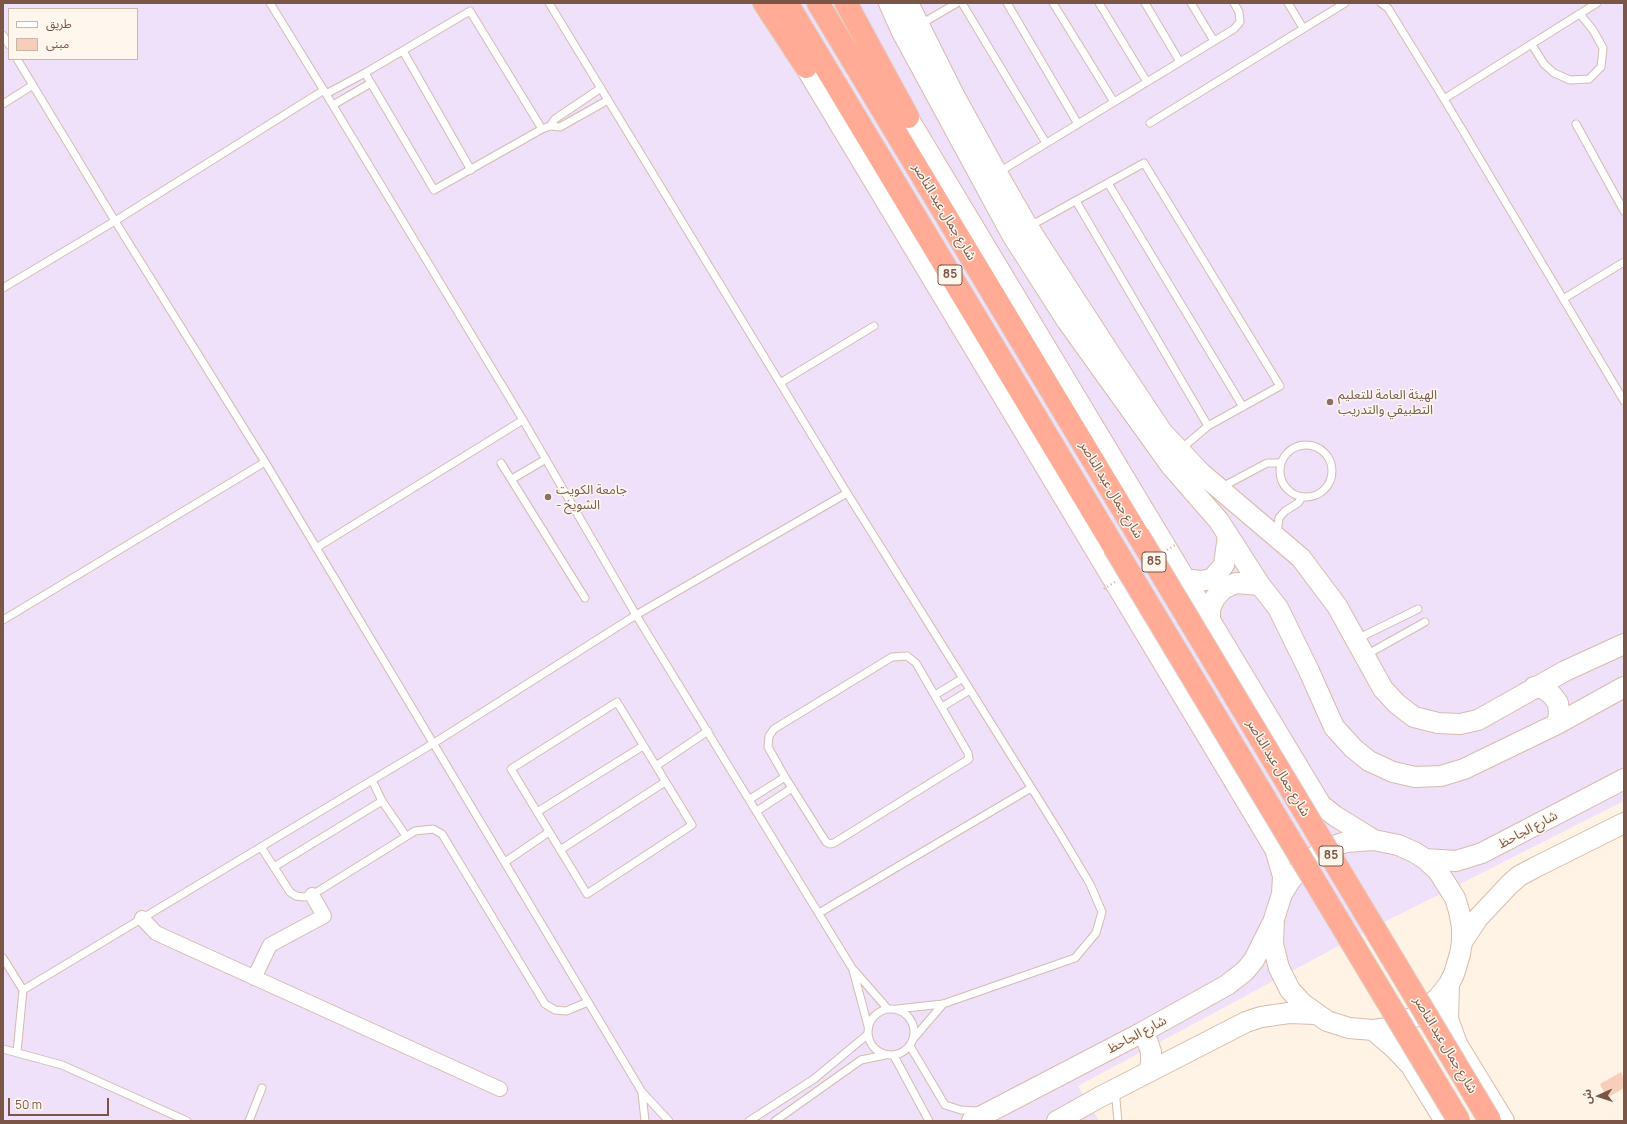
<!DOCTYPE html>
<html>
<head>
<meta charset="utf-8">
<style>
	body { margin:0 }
	#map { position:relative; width:1627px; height:1124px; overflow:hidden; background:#fff3e5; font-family:Manrope,"Noto Sans Arabic",sans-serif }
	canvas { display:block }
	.frame { position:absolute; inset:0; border:4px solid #7b5647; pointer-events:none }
	.legend { position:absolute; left:8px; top:8px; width:130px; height:52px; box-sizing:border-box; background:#fff7ed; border:1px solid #cab7ab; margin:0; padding:5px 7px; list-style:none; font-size:12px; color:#7b5647 }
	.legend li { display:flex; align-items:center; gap:8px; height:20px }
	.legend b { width:20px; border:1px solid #cab7ab }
	.north { position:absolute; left:1579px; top:1076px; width:40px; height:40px; -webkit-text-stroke:3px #fff7ed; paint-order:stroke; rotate:267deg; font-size:11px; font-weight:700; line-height:16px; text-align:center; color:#7b5647 }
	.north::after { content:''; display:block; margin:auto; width:14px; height:18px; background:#7b5647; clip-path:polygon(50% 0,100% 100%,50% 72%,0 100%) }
	.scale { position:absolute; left:8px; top:1098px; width:101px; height:18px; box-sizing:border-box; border:2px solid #7b5647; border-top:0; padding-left:5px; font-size:12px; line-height:14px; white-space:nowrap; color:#7b5647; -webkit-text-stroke:3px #fff7ed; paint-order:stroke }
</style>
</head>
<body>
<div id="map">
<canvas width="1627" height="1124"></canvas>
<div class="frame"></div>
<ul class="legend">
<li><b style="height:5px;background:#fff"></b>طريق</li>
<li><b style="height:11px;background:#f7ceb9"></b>مبنى</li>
</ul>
<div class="north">ش</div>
<div class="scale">50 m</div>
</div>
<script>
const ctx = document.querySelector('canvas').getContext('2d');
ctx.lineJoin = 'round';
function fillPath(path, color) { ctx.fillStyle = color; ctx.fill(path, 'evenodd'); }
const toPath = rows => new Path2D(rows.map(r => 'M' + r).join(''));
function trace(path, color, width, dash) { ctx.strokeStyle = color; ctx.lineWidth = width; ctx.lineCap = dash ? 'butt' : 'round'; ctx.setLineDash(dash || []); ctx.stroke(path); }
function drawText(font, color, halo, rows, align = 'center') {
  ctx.font = font + ' Manrope,"Noto Sans Arabic",sans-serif'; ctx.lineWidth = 3; ctx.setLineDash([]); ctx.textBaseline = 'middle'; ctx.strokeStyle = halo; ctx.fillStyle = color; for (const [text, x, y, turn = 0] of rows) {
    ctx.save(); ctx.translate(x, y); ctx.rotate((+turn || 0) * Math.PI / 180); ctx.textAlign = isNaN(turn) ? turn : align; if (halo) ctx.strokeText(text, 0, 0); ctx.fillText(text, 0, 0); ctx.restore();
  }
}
fillPath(toPath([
	[3,3,1624,3,1624,801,1359,935,1078,1086,1099,1121,3,1121],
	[9,9,137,9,137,59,9,59]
]), '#f0e1fb');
fillPath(toPath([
	[1621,1072,1624,1078,1624,1088,1607,1098,1600,1084]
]), '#f7ceb9');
const lane = toPath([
	[270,3,326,94,523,420,636,615,852,968,887,1008],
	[549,3,847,493,1059,832,1090,884,1102,912,1096,933,1075,958,943,1004,897,1009],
	[962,3,1046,143],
	[1007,3,1078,124],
	[1053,3,1114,102],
	[1099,3,1147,82],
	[1145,3,1180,62],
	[1191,3,1214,41],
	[1288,3,1303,28],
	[1381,3,1388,8,1444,99,1624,401],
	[921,24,957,3],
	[3,35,9,45],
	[1532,45,1544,64,1554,73,1570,80,1589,79,1601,67,1603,48,1593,30,1580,14],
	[403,51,471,170],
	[17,59,115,221,265,462,642,1092,669,1121],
	[365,73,434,190,542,129,550,126,560,127,608,100],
	[326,94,365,73,470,11,542,129],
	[1444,99,1597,3],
	[3,104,33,85],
	[333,105,371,83],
	[1150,123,1345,3],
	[1576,124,1624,211],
	[550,126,555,119,601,88],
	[999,172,1234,29,1240,22,1239,12,1234,3],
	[1108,183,1243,407],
	[1076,201,1208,426],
	[1030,226,1144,163,1280,386,1208,426,1181,449],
	[3,288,115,221,324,90],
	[1563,299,1624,262],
	[780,383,874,326],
	'1280 471a26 26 0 1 1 52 0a26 26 0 1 1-52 0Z',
	[501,463,585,598],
	[512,479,546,459],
	[1222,487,1267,463,1280,463],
	[1277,534,1279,518,1285,511,1298,503,1302,497],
	[316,548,523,420],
	[3,620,265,462],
	[1357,639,1418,609],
	[1366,655,1425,622],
	[907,656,916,663,968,753,969,759,834,843,830,844,826,842,785,777,768,747,769,736,774,729,892,657,907,656],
	[935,695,963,678],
	[617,702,692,825,587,894,511,769,617,702],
	[942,707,970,690],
	[656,766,708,731],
	[372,780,382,801,406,836],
	[750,799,785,777],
	[757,811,792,788],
	[537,812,643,746],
	[261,847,290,892,296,896,304,897,312,895,415,831,433,829,442,834,545,1004,555,1010,566,1011,588,1002],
	[560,850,665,782],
	[505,862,549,832],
	[274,867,382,801],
	[819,913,1031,788],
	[3,958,23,990,17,1052],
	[853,970,868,1026],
	[23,990,434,743,636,615,847,493],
	'868 1032a23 23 0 1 1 46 0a23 23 0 1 1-46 0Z',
	[914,1038,943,1004],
	[910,1046,945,1105,961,1110,978,1111],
	[3,1049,62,1065,187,1121],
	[894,1056,929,1121],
	[1117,1091,1116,1100,1118,1121],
	[642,1093,645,1121],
	[249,1121,262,1088],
	[749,1121,814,1079,867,1035],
	[775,1121,861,1060,885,1055]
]);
const street = toPath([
	[142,918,156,933,500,1089],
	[254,978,270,945,324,916,312,895]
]);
const secondary = toPath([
	[889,3,902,32,1012,235,1067,321,1171,466,1219,521,1260,585,1278,608,1309,671,1334,727,1353,748,1369,761,1393,772,1415,777,1441,776,1464,769,1557,724,1624,687],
	[908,3,954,95,997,173,1028,227,1111,355,1163,433,1201,473,1301,558,1337,606,1383,689,1397,704,1414,717,1438,723,1460,724,1478,720,1565,671,1624,644],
	[797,53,1275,849,1283,876,1282,894],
	[899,103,1321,805,1335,816,1374,840],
	[1184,579,1200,581,1212,579,1224,565,1228,535],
	[1210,621,1210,609,1212,604,1215,598,1223,589,1236,583,1260,585],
	[1534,687,1544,689,1552,695,1558,703,1559,714,1557,724],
	[1425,859,1456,861,1482,853,1624,779],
	[1462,942,1462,927,1459,911,1455,898,1438,871,1425,859,1414,852,1398,845,1374,840,1346,842,1331,847,1307,861,1290,881,1282,894,1274,919,1273,944,1279,968,1290,990,1303,1004,1327,1021,1349,1028,1373,1030,1388,1028,1414,1017,1437,999,1449,984,1454,974,1460,954,1462,942,1478,918,1509,885,1519,876,1534,868,1624,823],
	[1449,984,1448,1019,1457,1044,1504,1121],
	[1373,1030,1395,1049,1411,1066,1445,1121],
	[1141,1033,1147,1040,1151,1052,1151,1063,1149,1072],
	[972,1121,1141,1033,1227,985,1245,971,1254,960,1272,924],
	[1057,1121,1100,1097,1246,1022,1261,1017,1289,1013,1315,1014]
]);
const highway = toPath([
	[764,3,806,67],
	[787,3,1114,547],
	[818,3,1138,535],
	[846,3,908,117]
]);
trace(lane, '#d4bbac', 9);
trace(street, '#d4bbac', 16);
trace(secondary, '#d8bba9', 22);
trace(highway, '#ddd3cf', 24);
trace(lane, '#fff', 7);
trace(street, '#fff', 14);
trace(secondary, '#fff', 20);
trace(highway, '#ffab95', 22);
const highwayBridge = toPath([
	[1138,535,1490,1121],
	[1114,547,1459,1121]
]);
trace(highwayBridge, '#ddd3cf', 24, []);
trace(toPath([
	[1167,550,1177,544],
	[1104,589,1115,582]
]), '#dcb19c', 2.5, [1, 3]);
trace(highwayBridge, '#ffab95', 22);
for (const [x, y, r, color] of [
	[1330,402,4,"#8d6e63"],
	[548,497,4,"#8d6e63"]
]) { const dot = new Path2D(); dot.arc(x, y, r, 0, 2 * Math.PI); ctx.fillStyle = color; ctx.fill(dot); trace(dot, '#fff7ed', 1.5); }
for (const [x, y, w] of [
	[950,275,24],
	[1154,562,24],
	[1331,856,24]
]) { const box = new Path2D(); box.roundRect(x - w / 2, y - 10, w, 20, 3); ctx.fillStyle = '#fff7ed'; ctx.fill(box); trace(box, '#7b5647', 1); }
drawText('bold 12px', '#7b5647', null, [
	["85",950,275],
	["85",1154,562],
	["85",1331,856]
]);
drawText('13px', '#7b5647', '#fff7ed', [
	["شارع جمال عبد الناصر",944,212,59],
	["شارع جمال عبد الناصر",1111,490,59],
	["شارع جمال عبد الناصر",1278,768,59],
	["شارع الجاحظ",1528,830,-28],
	["شارع الجاحظ",1137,1035,-28],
	["شارع جمال عبد الناصر",1445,1045,59]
]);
drawText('13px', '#785e54', '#fff7ed', [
	["الهيئة العامة للتعليم",1338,395],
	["التطبيقي والتدريب",1338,410],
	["جامعة الكويت",556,490],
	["- الشويخ",556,505]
], 'left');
</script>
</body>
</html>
